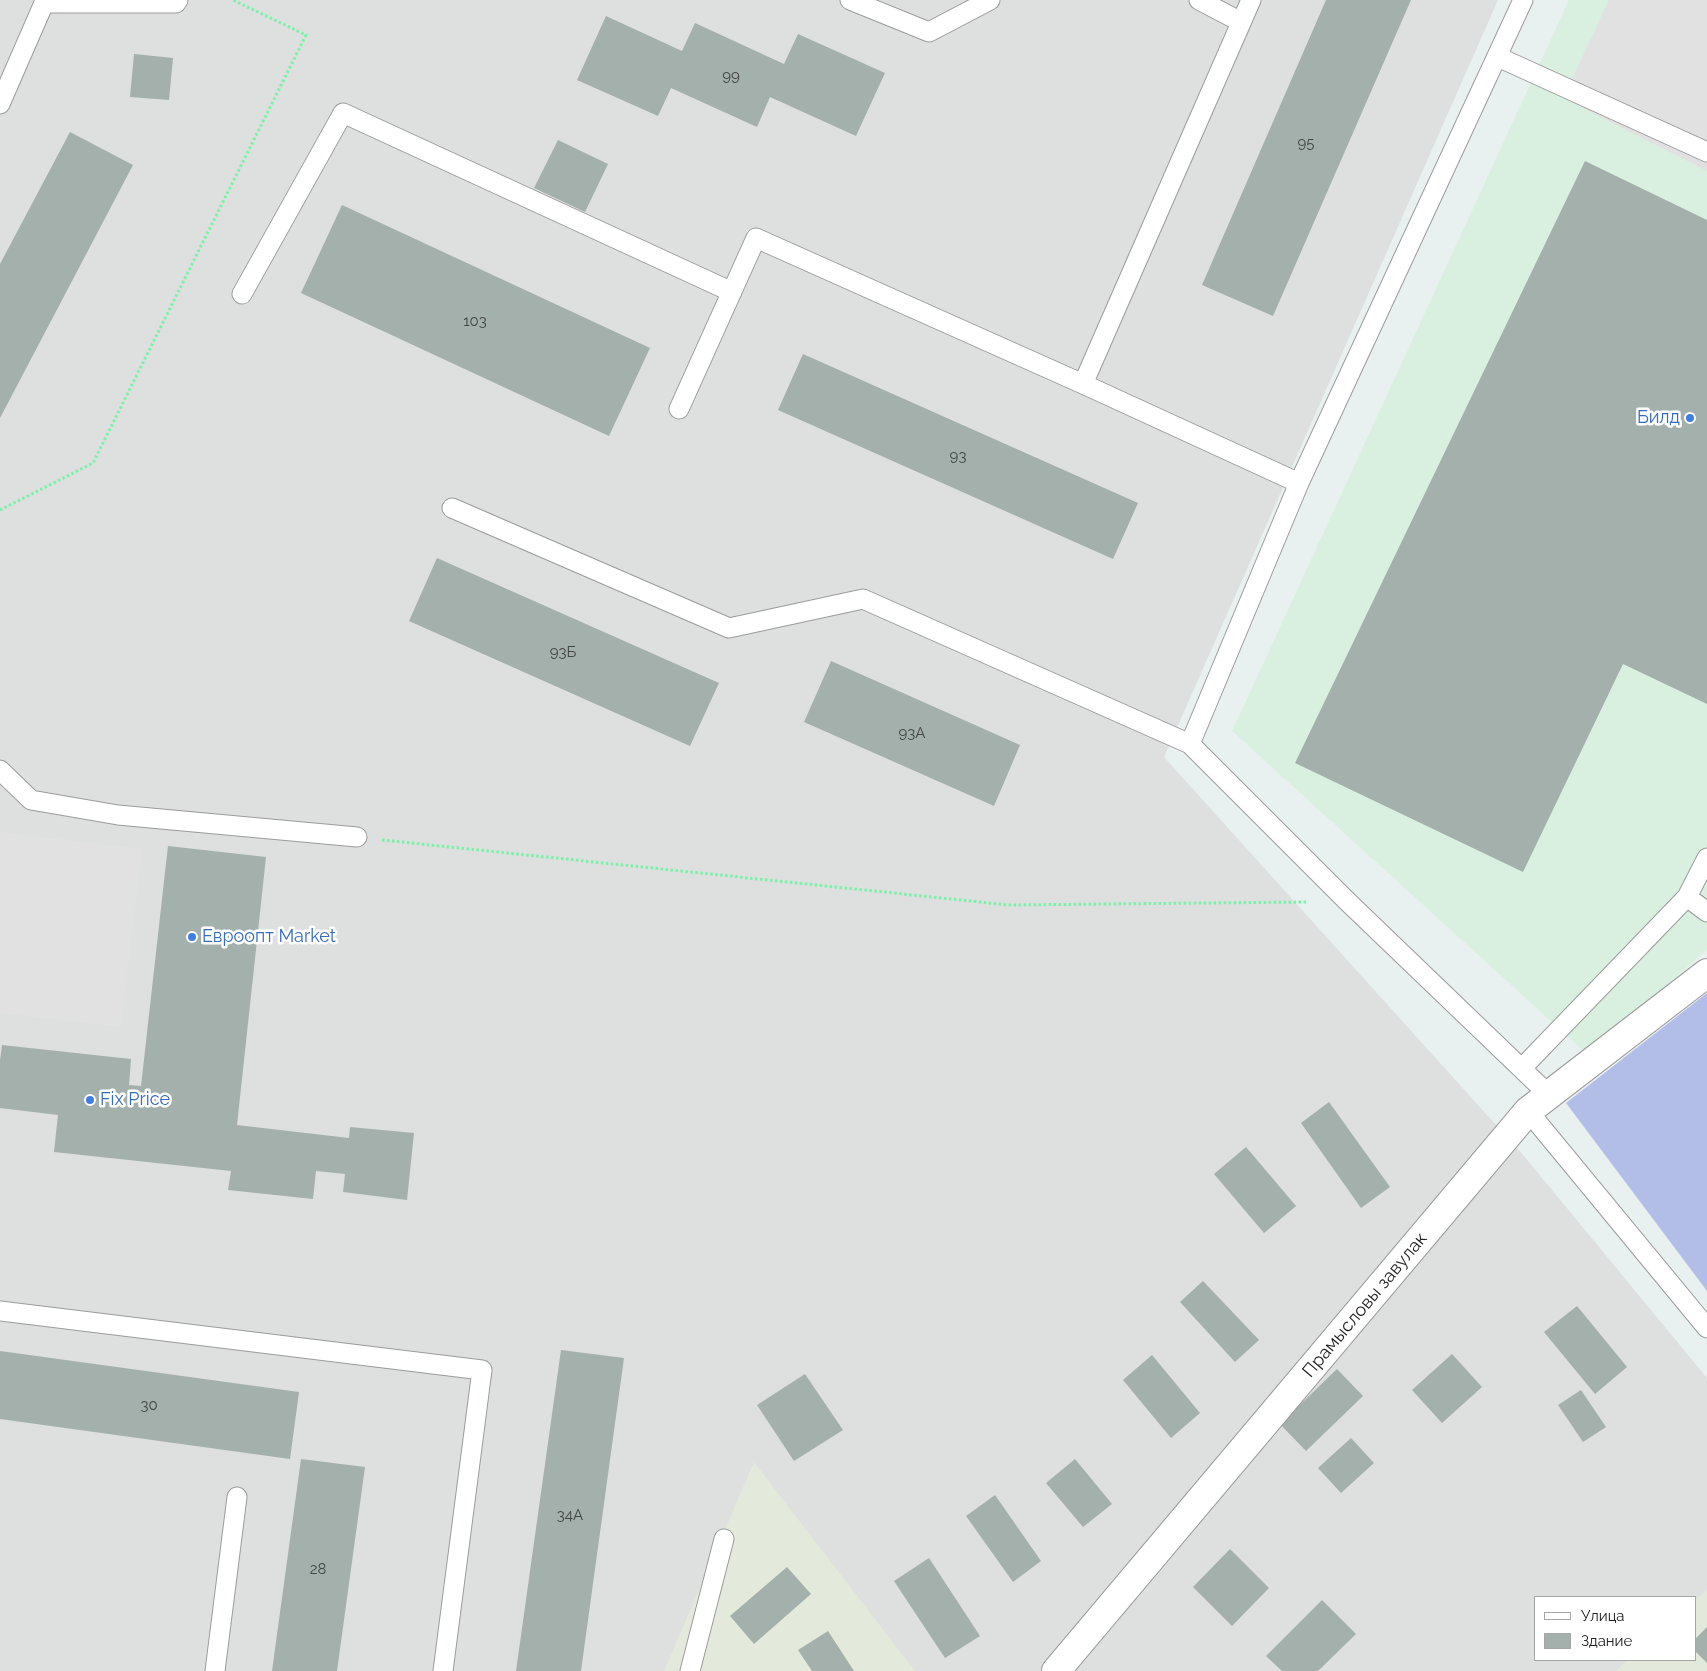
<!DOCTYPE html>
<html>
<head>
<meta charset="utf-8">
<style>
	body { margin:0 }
	#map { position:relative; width:1707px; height:1671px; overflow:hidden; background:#e9f1f0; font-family:Raleway,sans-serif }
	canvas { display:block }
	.legend { position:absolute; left:1534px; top:1596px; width:162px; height:65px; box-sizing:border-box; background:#fff; border:1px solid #a6a6a6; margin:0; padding:6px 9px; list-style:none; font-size:15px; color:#212121 }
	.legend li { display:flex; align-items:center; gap:10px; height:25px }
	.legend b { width:25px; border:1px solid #a6a6a6 }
</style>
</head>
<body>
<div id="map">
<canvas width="1707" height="1671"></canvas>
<ul class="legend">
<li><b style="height:6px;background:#fff"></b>Улица</li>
<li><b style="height:14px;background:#a4b0ac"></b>Здание</li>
</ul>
</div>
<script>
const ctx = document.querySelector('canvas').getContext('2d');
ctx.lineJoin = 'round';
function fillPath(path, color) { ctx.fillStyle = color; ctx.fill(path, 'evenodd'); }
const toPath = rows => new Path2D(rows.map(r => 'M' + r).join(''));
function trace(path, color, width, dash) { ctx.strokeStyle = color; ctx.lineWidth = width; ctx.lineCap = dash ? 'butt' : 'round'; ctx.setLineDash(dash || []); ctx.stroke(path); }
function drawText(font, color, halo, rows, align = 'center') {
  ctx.font = font + ' Raleway,sans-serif'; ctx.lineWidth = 5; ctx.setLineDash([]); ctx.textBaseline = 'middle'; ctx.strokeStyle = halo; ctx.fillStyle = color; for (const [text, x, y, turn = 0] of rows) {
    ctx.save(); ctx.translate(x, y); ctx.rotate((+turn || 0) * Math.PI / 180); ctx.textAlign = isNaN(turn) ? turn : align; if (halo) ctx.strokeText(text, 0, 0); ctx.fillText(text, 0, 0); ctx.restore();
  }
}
fillPath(toPath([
	[0,0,1498,0,1164,757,1524,1156,1707,1378,1707,1590,1696,1600,1696,1597,1536,1597,1536,1660,1628,1660,1616,1671,0,1671]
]), '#dedfdf');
fillPath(toPath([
	[1569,0,1707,0,1707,950,1587,1054,1232,731]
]), '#d9f0e0');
fillPath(toPath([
	[754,1462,915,1671,664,1671],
	[1707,1590,1707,1671,1616,1671,1628,1660,1696,1660,1696,1600]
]), '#e3eadb');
fillPath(toPath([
	[1707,993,1707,1291,1566,1103]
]), '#b2bee8');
fillPath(toPath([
	[1609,0,1707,0,1707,171,1563,98],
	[0,832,142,849,121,1027,0,1013]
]), '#e1e1e1');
fillPath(toPath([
	[1326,0,1411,0,1273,316,1202,285],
	[606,16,682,51,695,23,784,64,798,34,885,73,856,136,770,97,757,127,671,88,658,116,577,80],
	[134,54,173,58,169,100,130,97],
	[70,132,133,165,0,418,0,264],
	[558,140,608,164,585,212,534,188],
	[1585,161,1707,220,1707,704,1623,664,1523,872,1295,763],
	[342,205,650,348,609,436,301,293],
	[803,354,1138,503,1113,559,778,410],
	[437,558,719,683,690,746,409,621],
	[831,661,1020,745,994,806,804,722],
	[168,846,266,857,237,1125,349,1138,350,1127,414,1133,407,1200,343,1192,345,1174,316,1171,313,1199,228,1190,231,1171,54,1152,58,1115,0,1108,0,1061,2,1045,131,1059,129,1085,141,1086],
	[1329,1102,1390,1187,1361,1208,1301,1123],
	[1246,1147,1296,1206,1264,1233,1214,1174],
	[1203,1281,1259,1340,1235,1362,1180,1302],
	[1577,1306,1627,1367,1595,1394,1544,1332],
	[561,1350,624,1358,581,1671,516,1671],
	[0,1351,299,1392,290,1459,0,1419],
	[1452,1354,1482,1387,1442,1423,1412,1390],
	[1152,1355,1200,1413,1171,1438,1123,1380],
	[1337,1369,1363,1396,1306,1451,1280,1424],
	[805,1374,843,1430,794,1461,757,1405],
	[1581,1390,1606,1427,1583,1442,1558,1405],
	[1351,1438,1374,1463,1341,1493,1318,1468],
	[301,1459,365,1467,337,1671,272,1671],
	[1075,1459,1112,1504,1083,1527,1046,1483],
	[995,1495,1041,1561,1013,1582,966,1516],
	[1230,1549,1269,1588,1232,1626,1193,1587],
	[929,1558,980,1636,945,1658,894,1581],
	[787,1567,811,1594,754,1644,730,1616],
	[1322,1600,1356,1634,1318,1671,1282,1671,1266,1656],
	[1707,1627,1707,1663,1696,1652,1696,1638],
	[828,1631,854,1671,812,1671,798,1650]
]), '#a4b0ac');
const service = toPath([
	[850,0,929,32,990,0],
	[1199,0,1241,22],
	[1498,57,1707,152],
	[0,104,44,3,176,3,178,0],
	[242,294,343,113,732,292],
	[1083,384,1251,0],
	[679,409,756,238,1083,384,1299,483],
	[452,508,729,628,863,599,1190,744,1299,483,1523,0],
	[1190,744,1348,902,1549,1095],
	[0,770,31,800,118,815,357,837],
	[1687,897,1707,912],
	[1522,1068,1687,897,1707,858],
	[1528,1111,1707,1328],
	[0,1311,482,1370,443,1671],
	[215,1671,237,1497],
	[690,1671,724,1539]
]);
const minor = toPath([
	[1056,1671,1528,1111,1707,973]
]);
trace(service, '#9b9b9b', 21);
trace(minor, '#9b9b9b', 30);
trace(toPath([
	[0,510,93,463,306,35,233,0],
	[382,840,1009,905,1308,902]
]), '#77f3a6', 3, [2.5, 2.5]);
trace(service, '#fff', 19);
trace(minor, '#fff', 28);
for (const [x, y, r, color] of [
	[1690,418,5,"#3f7fe0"],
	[192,937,5,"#3f7fe0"],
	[90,1100,5,"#3f7fe0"]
]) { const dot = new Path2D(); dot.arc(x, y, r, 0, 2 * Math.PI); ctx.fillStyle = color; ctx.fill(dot); trace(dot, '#fff', 2); }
drawText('15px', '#424544', null, [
	["99",731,76],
	["95",1306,143],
	["103",475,321],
	["93",958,456],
	["93Б",563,652],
	["93А",912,733],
	["30",149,1405],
	["34А",570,1515],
	["28",318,1569]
]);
drawText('18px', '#366cbe', '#fff', [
	["Билд",1680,418,"right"],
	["Евроопт Market",202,937],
	["Fix Price",100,1100]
], 'left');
drawText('18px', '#212121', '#fff', [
	["Прамысловы завулак",1365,1305,-50]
]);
</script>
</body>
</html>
